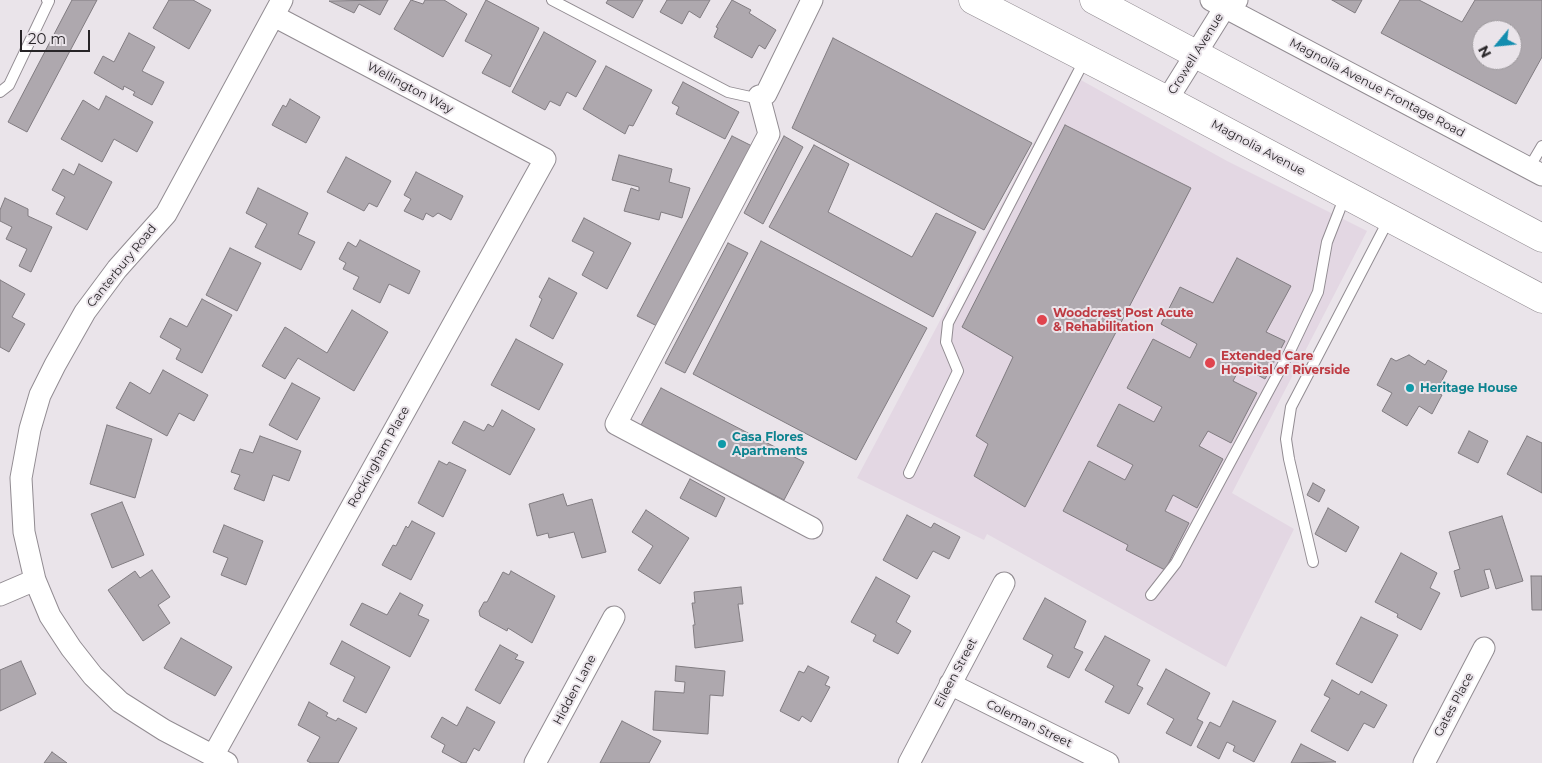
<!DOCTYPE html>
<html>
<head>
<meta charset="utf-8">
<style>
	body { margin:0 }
	#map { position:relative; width:1542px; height:763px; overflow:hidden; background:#eae4ea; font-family:Montserrat,sans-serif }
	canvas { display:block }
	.north { position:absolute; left:1472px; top:20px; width:50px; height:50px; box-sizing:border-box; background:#eae4ea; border:1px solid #9c989c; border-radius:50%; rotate:242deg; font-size:14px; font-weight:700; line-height:20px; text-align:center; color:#282528 }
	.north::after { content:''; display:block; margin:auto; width:18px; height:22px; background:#138daf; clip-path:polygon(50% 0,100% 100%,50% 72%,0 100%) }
	.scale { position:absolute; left:20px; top:30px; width:70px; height:22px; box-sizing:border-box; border:2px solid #282528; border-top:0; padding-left:6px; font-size:15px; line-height:18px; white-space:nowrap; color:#282528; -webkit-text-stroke:4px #eae4ea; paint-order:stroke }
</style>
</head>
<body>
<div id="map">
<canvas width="1542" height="763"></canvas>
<div class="north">N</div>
<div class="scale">20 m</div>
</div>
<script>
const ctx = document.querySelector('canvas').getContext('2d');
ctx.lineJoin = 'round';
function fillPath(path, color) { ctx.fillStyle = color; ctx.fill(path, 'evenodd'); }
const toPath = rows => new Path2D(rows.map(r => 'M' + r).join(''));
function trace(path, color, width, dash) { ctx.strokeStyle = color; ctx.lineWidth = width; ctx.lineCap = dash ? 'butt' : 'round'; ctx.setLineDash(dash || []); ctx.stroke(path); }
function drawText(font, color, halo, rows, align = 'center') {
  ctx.font = font + ' Montserrat,sans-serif'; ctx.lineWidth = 4; ctx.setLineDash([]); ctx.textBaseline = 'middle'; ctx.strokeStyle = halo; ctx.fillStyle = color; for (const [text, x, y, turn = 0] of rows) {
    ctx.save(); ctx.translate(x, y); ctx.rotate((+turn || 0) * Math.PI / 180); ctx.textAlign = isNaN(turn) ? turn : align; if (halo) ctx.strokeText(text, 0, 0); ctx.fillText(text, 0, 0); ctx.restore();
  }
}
fillPath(toPath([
	[1070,74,1227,161,1367,231,1232,493,1294,529,1226,667,987,534,984,540,857,478]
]), '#e3d7e3');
const building = toPath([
	[72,0,97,0,27,132,8,122,72,0],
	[169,0,193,0,211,10,189,49,153,28,169,0],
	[388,0,380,15,359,4,354,13,329,1,388,0],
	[411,0,423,4,425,0,444,0,467,14,443,57,394,29,411,0],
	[486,0,539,28,510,87,482,73,492,55,465,41,486,0],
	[608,0,643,0,633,18,606,3,608,0],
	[667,0,710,0,700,18,689,11,682,24,660,12,667,0],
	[732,0,751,10,749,13,776,30,765,49,759,45,752,58,714,37,718,28,716,27,732,0],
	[1332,0,1362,0,1355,13,1332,0],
	[1400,0,1419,0,1462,22,1475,0,1542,0,1542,57,1516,104,1381,33,1400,0],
	[1482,30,1512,30,1512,60,1482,60,1482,30],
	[544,32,596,61,576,97,567,92,560,106,550,101,545,110,512,92,544,32],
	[129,33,155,47,142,71,164,82,152,105,133,95,135,92,124,86,123,90,94,73,103,56,114,62,129,33],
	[833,38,1032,143,984,230,792,128,833,38],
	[606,66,652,90,633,126,629,125,625,134,583,109,606,66],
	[683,82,739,112,725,139,676,114,679,107,672,103,683,82],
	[106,96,153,122,137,152,114,139,102,162,61,139,83,100,99,110,106,96],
	[290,99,320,117,306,143,272,125,283,105,286,107,290,99],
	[1065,125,1191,188,1025,507,974,476,988,444,976,436,1013,357,962,327,1065,125],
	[732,136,752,146,657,326,637,316,732,136],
	[784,136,803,147,763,224,744,213,784,136],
	[814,145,849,164,828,212,912,257,936,213,976,232,933,317,769,227,814,145],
	[619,155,672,169,669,182,690,188,682,218,661,212,659,220,624,211,631,188,639,191,639,187,612,180,619,155],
	[346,157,391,181,377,207,369,203,364,211,327,192,346,157],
	[79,164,112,182,87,230,56,214,65,197,52,190,63,169,74,175,79,164],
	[416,172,463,196,451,220,438,213,433,217,426,213,423,220,404,211,411,199,404,195,416,172],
	[258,188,308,213,298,234,315,242,301,270,255,247,267,224,246,213,258,188],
	[5,198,28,209,28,216,52,227,31,272,19,266,27,249,6,239,12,227,0,221,0,210,5,198],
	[584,218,631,243,607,289,582,275,594,252,572,241,584,218],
	[360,240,420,271,409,294,389,284,380,303,353,289,359,277,343,269,346,263,339,259,348,242,356,247,360,240],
	[761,241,927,328,856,460,693,374,761,241],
	[728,243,748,253,685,373,665,363,728,243],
	[230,248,261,263,237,311,206,295,230,248],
	[1237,258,1291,286,1266,332,1285,341,1265,379,1241,366,1233,381,1257,393,1231,443,1208,431,1199,446,1223,459,1197,508,1173,495,1165,511,1189,523,1165,570,1126,550,1128,545,1063,511,1089,461,1125,480,1133,465,1097,446,1119,404,1154,422,1162,407,1127,388,1153,339,1190,358,1197,344,1161,324,1180,287,1213,303,1237,258],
	[549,278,577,293,553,339,530,326,542,299,539,297,549,278],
	[0,280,25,294,12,317,25,324,9,352,0,347,0,280],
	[202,299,232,315,202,373,176,359,181,349,160,337,170,318,187,327,202,299],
	[352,310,388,332,354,391,298,358,285,379,262,366,285,327,327,353,352,310],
	[516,339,563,364,539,410,491,385,516,339],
	[1409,355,1425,365,1428,360,1447,371,1436,392,1442,395,1432,414,1419,406,1407,426,1382,411,1392,393,1377,385,1391,358,1396,361,1409,355],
	[163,370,208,395,194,421,179,413,167,436,116,408,130,382,150,394,163,370],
	[292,383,320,398,297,440,269,425,292,383],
	[661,388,804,462,784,500,641,425,661,388],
	[502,410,535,429,510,475,452,443,464,421,484,431,488,424,493,427,502,410],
	[107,425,152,439,135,498,90,484,107,425],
	[1469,431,1488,441,1478,463,1458,453,1469,431],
	[260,436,301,451,289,481,273,475,264,501,234,489,240,475,231,472,240,449,253,453,260,436],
	[1527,436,1542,443,1542,493,1507,474,1527,436],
	[439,461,447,465,449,462,466,470,443,517,418,503,439,461],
	[690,479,725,498,716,517,680,498,690,479],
	[1313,483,1325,490,1319,502,1307,495,1313,483],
	[563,494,567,506,592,499,606,552,582,558,574,532,549,538,548,533,537,536,529,504,563,494],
	[122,502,144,555,112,568,91,514,122,502],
	[1328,508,1359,527,1346,552,1315,534,1328,508],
	[646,510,689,538,660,584,638,570,653,546,632,532,646,510],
	[907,515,931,528,934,523,960,537,949,559,933,551,917,579,883,560,907,515],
	[1502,516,1523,581,1496,589,1490,569,1484,570,1489,588,1461,597,1454,571,1460,569,1449,532,1502,516],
	[412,521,435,533,411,580,382,565,393,545,396,546,406,526,408,528,412,521],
	[224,525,263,541,246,585,221,575,228,558,213,552,224,525],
	[1401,553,1437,573,1430,588,1440,593,1421,630,1397,617,1398,614,1375,602,1401,553],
	[152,570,170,597,158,605,170,623,143,641,108,590,135,571,140,578,152,570],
	[511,571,555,596,532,643,508,628,507,631,480,616,479,611,484,602,487,602,503,572,509,575,511,571],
	[1531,576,1542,576,1542,610,1532,610,1531,576],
	[876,577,910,596,896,622,911,631,898,654,873,641,876,635,851,622,876,577],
	[741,587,743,604,738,604,743,641,695,648,693,625,695,625,692,603,695,603,694,592,741,587],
	[400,593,423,605,418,615,429,620,410,657,350,625,362,603,387,615,400,593],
	[1045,598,1086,621,1074,648,1083,652,1069,678,1047,667,1053,655,1023,639,1045,598],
	[1361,617,1398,635,1372,683,1336,664,1361,617],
	[1105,636,1150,660,1137,685,1143,688,1129,714,1105,702,1114,686,1085,670,1105,636],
	[181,638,232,667,215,696,164,668,181,638],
	[342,641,390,667,366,713,343,701,355,677,330,664,342,641],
	[500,645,518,655,515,659,524,662,500,704,475,690,500,645],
	[21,661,36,694,0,711,0,670,21,661],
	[676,666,725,671,723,696,710,695,708,734,653,730,655,691,684,693,685,682,675,681,676,666],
	[808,666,829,677,825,685,830,687,811,722,802,716,799,721,780,711,799,671,804,673,808,666],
	[1166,669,1210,693,1197,719,1203,722,1191,746,1166,733,1174,719,1147,704,1166,669],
	[1332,680,1359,695,1361,691,1387,705,1374,728,1364,723,1348,751,1311,731,1330,698,1324,695,1332,680],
	[1233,701,1276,721,1254,762,1233,751,1235,746,1227,742,1219,759,1197,747,1210,722,1220,727,1233,701],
	[309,702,328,713,326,716,336,721,338,718,357,728,338,763,311,763,307,761,320,737,298,725,309,702],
	[467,707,495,722,479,751,474,748,466,763,462,763,442,752,445,745,431,737,442,717,457,726,467,707],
	[622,721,661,741,649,763,600,763,622,721],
	[1301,744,1336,762,1291,763,1301,744],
	[52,752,67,763,44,763,52,752]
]);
fillPath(building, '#aea8ae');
trace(building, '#817c81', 1);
const service = toPath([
	[552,0,728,92,755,98,759,96],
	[0,92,9,85,49,1,47,0],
	[1529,168,1542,146],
	[909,473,958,371,946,342,948,323,1085,59],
	[1313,562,1289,459,1286,439,1291,407,1389,219],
	[1151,595,1176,563,1289,353,1318,292,1327,242,1345,196]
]);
const minor = toPath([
	[1211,0,1542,175],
	[1167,100,1225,7,1237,0],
	[812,528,616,424,769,134,759,96,766,94,812,0],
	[0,595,35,580],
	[950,684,1108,763],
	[213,756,545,159,274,16],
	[227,763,164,730,120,702,93,676,71,648,50,616,35,580,24,532,21,478,30,429,40,395,55,365,85,312,117,269,166,214,282,0],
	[535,763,614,617],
	[909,763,1004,583],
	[1424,763,1484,648]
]);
const primary = toPath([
	[973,0,1167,100,1542,299],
	[1094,0,1542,238]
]);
trace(service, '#928c92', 12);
trace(minor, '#928c92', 23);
trace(primary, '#928c92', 29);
trace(service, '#fff', 10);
trace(minor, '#fff', 21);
trace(primary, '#fff', 28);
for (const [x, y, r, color] of [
	[1042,320,6,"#e0444e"],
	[1210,363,6,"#e0444e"],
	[1410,388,5,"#0f9aa8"],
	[722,444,5,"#0f9aa8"]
]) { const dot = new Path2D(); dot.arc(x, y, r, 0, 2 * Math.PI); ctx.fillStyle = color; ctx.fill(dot); trace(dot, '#eae4ea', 2); }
drawText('12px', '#282528', '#eae4ea', [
	["Crowell Avenue",1196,54,-58],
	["Wellington Way",410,88,28],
	["Magnolia Avenue Frontage Road",1377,88,28],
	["Magnolia Avenue",1258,148,28],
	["Canterbury Road",122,266,-51],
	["Rockingham Place",379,457,-61],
	["Eileen Street",956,673,-62],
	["Hidden Lane",575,690,-62],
	["Gates Place",1454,705,-62],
	["Coleman Street",1029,724,26]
]);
drawText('bold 12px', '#be3a42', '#eae4ea', [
	["Woodcrest Post Acute",1053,313],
	["& Rehabilitation",1053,327],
	["Extended Care",1221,356],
	["Hospital of Riverside",1221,370]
], 'left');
drawText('bold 12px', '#0d838f', '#eae4ea', [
	["Heritage House",1420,388],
	["Casa Flores",732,437],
	["Apartments",732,451]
], 'left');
</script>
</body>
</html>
